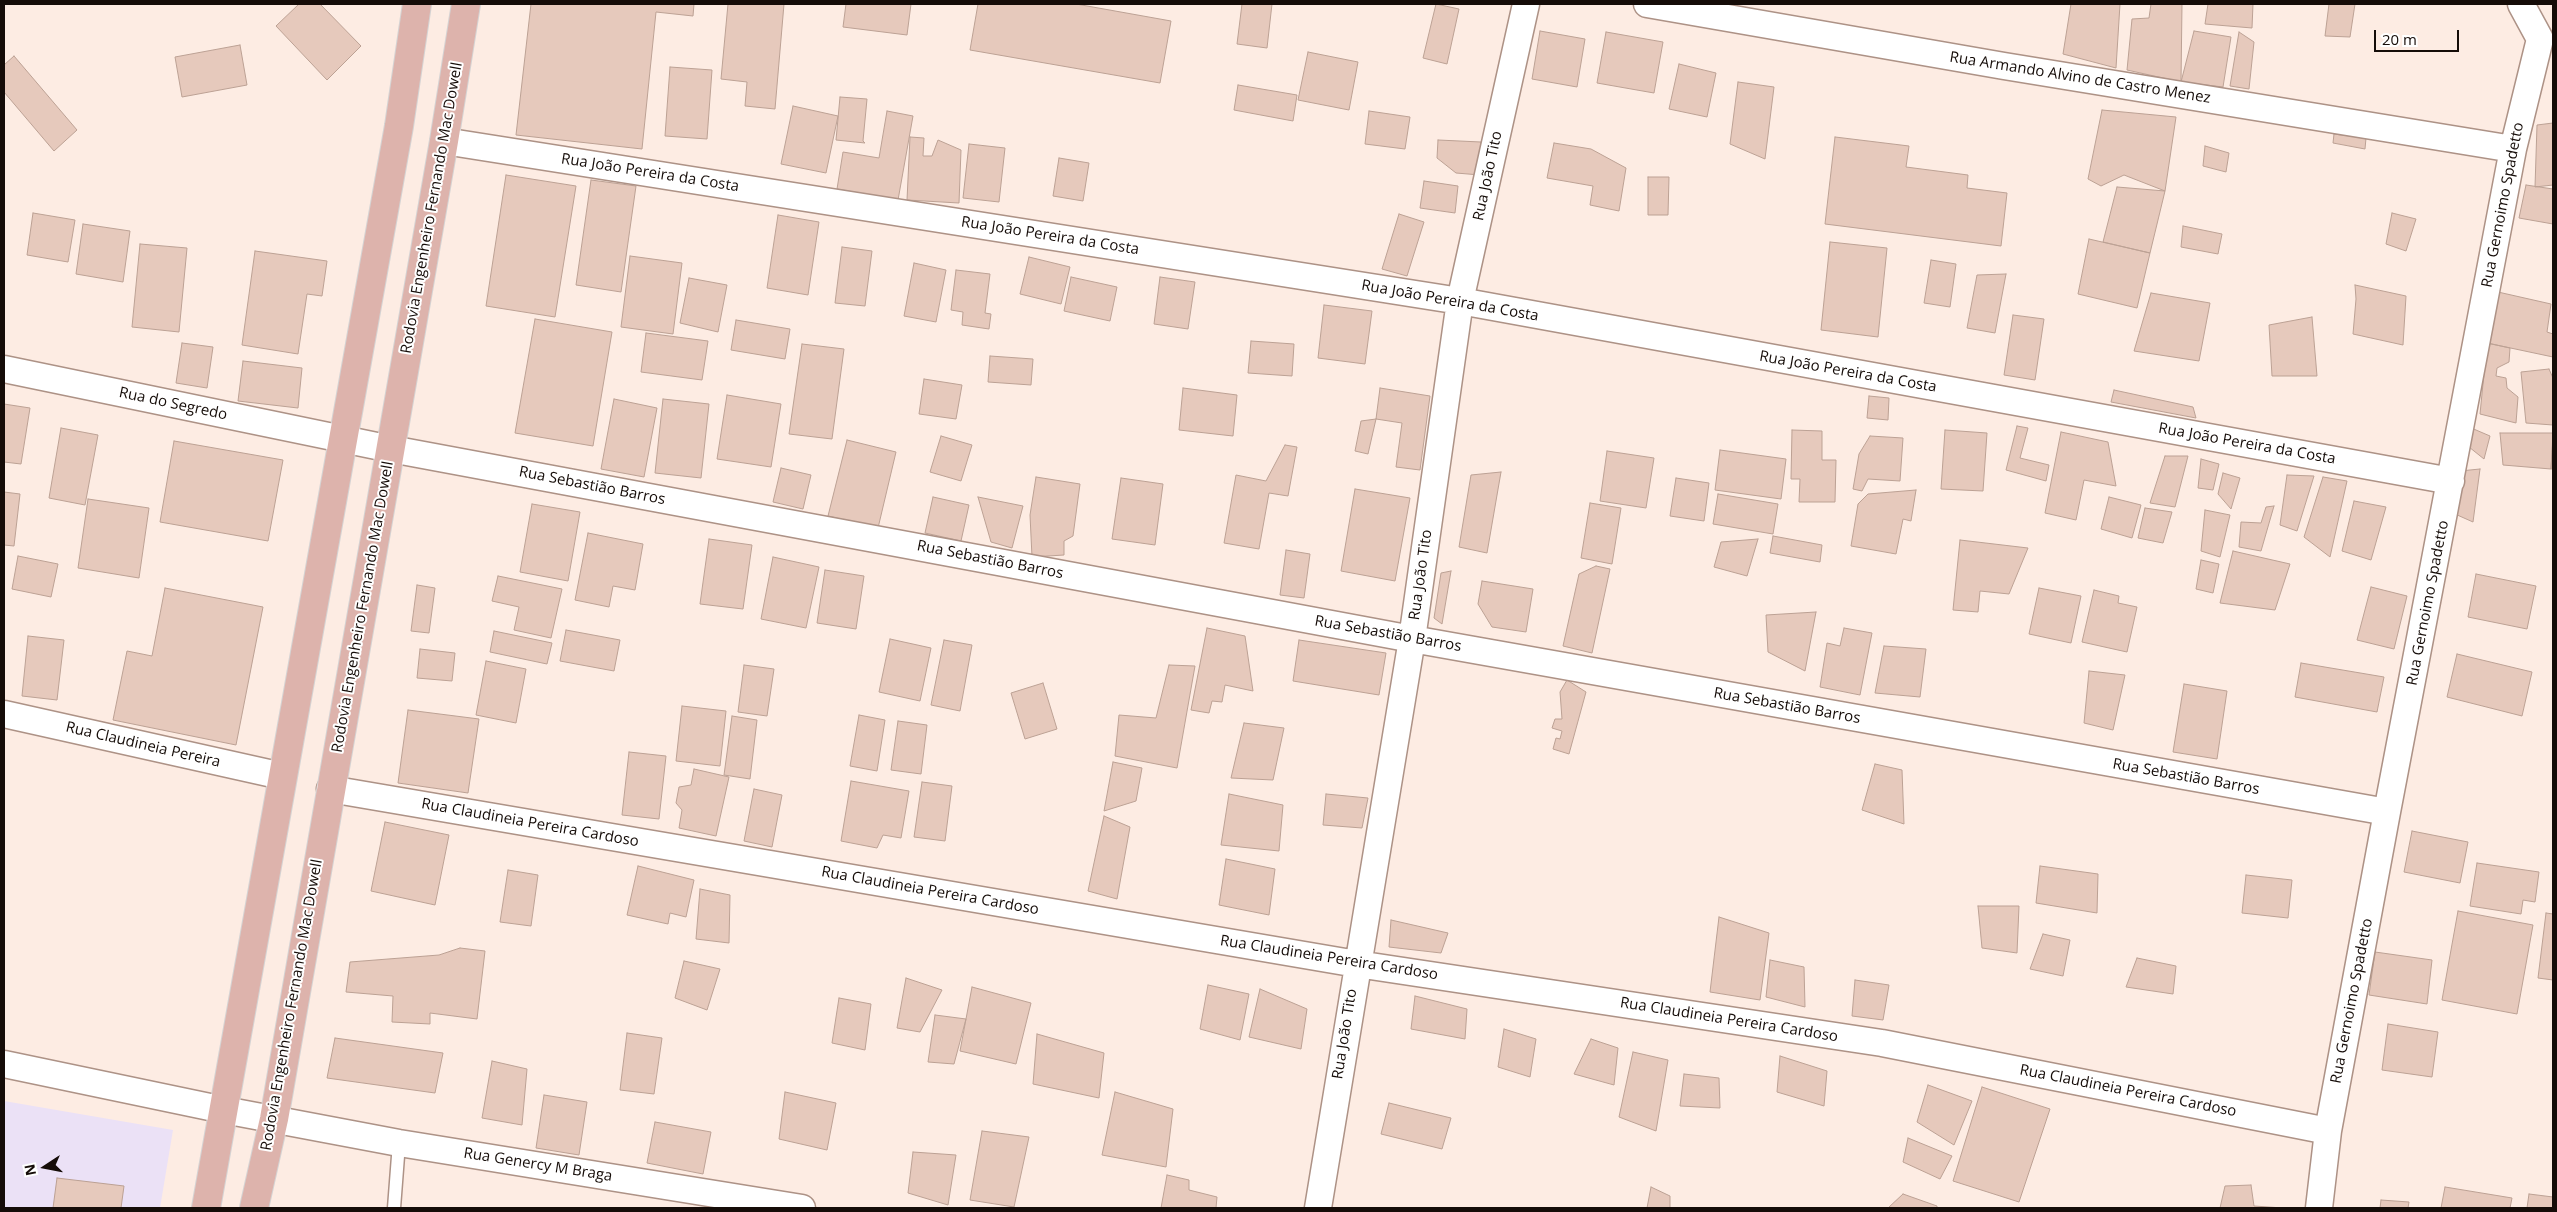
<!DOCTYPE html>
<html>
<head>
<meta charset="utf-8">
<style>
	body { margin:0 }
	#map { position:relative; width:2557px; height:1212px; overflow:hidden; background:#fdece3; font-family:"Open Sans",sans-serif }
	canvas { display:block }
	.frame { position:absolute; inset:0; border:5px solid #150c08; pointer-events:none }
	.north { position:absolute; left:20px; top:1142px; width:50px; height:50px; -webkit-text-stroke:4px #fff; paint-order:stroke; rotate:259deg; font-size:14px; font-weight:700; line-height:20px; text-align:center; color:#150c08 }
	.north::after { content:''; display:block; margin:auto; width:18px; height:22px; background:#150c08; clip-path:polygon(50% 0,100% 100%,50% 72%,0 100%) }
	.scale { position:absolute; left:2374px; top:30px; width:85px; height:22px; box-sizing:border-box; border:2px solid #150c08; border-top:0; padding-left:6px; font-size:15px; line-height:18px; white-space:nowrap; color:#150c08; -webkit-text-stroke:4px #fff; paint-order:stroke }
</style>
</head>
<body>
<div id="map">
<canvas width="2557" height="1212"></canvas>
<div class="frame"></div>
<div class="north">N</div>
<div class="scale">20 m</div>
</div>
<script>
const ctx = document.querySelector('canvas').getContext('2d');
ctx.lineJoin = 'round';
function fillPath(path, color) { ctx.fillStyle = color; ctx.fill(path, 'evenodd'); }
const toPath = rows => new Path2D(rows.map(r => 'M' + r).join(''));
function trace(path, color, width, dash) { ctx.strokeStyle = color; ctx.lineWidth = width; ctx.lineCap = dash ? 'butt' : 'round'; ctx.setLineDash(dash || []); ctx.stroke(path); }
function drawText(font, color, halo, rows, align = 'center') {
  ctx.font = font + ' "Open Sans",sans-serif'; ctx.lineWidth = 4; ctx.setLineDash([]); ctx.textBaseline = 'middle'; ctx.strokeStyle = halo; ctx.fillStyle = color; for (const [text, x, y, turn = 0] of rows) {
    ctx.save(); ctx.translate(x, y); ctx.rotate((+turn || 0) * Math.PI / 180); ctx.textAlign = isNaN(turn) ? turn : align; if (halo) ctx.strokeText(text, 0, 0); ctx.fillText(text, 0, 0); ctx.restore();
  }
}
fillPath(toPath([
	[4,1101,173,1130,160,1208,4,1208]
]), '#ebe1f6');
const building = toPath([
	[299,4,320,4,361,46,327,80,276,26,299,4],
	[531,4,694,4,693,16,656,12,642,149,516,135,531,4],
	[728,4,784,4,775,109,745,106,747,82,721,79,728,4],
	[846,4,911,4,907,35,843,27,846,4],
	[978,4,1076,4,1171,21,1160,83,970,50,978,4],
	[1242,4,1272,4,1267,48,1237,44,1242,4],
	[1436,4,1459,9,1447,64,1423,58,1436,4],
	[2071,4,2120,4,2116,68,2063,54,2071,4],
	[2151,4,2182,4,2181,82,2127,70,2132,19,2149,18,2151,4],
	[2208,4,2253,4,2252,28,2205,24,2208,4],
	[2329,4,2355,4,2350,37,2325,36,2329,4],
	[1540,31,1585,39,1577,87,1532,79,1540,31],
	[2194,31,2231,37,2223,87,2181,82,2194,31],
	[1606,32,1663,42,1654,93,1597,83,1606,32],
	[2239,32,2254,42,2249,89,2230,86,2239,32],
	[240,45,247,85,182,97,175,57,240,45],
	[1308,52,1358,62,1349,110,1298,100,1308,52],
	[14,56,77,130,54,151,4,92,4,65,14,56],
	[1679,64,1716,73,1707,117,1669,109,1679,64],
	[670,67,712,70,707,139,665,136,670,67],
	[1738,82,1774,87,1765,159,1730,144,1738,82],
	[1238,85,1297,95,1293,121,1234,110,1238,85],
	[840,97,867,99,863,141,865,143,836,140,840,97],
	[793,106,838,116,826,173,781,164,793,106],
	[2102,110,2176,117,2165,191,2124,175,2101,186,2088,179,2102,110],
	[887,111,913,116,898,200,837,189,843,152,879,158,887,111],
	[1369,111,1410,117,1405,149,1365,144,1369,111],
	[2553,123,2553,185,2535,187,2537,125,2553,123],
	[2334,134,2366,138,2365,149,2333,143,2334,134],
	[910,137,924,138,923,156,932,156,938,140,961,150,959,203,907,200,910,137],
	[1835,137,1909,146,1906,167,1968,175,1967,188,2007,193,2001,246,1825,224,1835,137],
	[1438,140,1481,142,1480,175,1456,173,1437,158,1438,140],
	[1554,143,1591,149,1626,168,1619,211,1590,205,1593,186,1547,178,1554,143],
	[969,144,1005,148,999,202,963,198,969,144],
	[2205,146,2229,153,2226,172,2203,166,2205,146],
	[1059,158,1089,163,1083,201,1053,196,1059,158],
	[506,175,576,186,555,317,486,306,506,175],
	[1648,177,1669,177,1668,215,1648,215,1648,177],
	[591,180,636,186,621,292,576,285,591,180],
	[1424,181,1458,186,1455,213,1420,208,1424,181],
	[2526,185,2553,189,2553,224,2519,218,2526,185],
	[2117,187,2165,191,2150,253,2103,242,2117,187],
	[33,213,75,220,68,262,27,255,33,213],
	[2392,213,2416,219,2406,251,2386,244,2392,213],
	[1399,214,1424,222,1407,276,1382,269,1399,214],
	[778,215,819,222,808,295,767,288,778,215],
	[83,224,130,231,123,282,76,274,83,224],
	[2183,226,2222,234,2218,254,2181,247,2183,226],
	[2089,239,2150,253,2137,308,2078,294,2089,239],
	[1830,242,1887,248,1878,337,1821,330,1830,242],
	[140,244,187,248,179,332,132,327,140,244],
	[842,247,872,251,865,306,835,303,842,247],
	[255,251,327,261,322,296,307,294,298,354,242,345,255,251],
	[630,256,682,263,673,334,621,327,630,256],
	[1029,257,1070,267,1061,304,1020,294,1029,257],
	[1931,260,1956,264,1950,307,1924,303,1931,260],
	[914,263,946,270,936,322,904,316,914,263],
	[956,270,990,274,985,313,991,314,989,329,962,325,963,312,951,310,956,270],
	[2006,274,1995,333,1967,328,1977,275,2006,274],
	[1071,277,1117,287,1110,321,1064,311,1071,277],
	[1160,277,1195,282,1188,329,1154,324,1160,277],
	[689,278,727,285,718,332,680,323,689,278],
	[2355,285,2406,296,2403,345,2353,334,2356,299,2355,285],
	[2498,292,2551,304,2547,332,2553,334,2553,357,2487,343,2498,292],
	[2151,293,2210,303,2199,361,2134,351,2151,293],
	[1324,305,1372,311,1365,364,1318,358,1324,305],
	[2013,315,2044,319,2035,380,2004,375,2013,315],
	[2312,317,2317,376,2272,376,2269,325,2312,317],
	[535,319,612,332,593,446,515,433,535,319],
	[736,320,790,329,785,359,731,350,736,320],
	[646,333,708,341,702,380,641,372,646,333],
	[1251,341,1294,344,1292,376,1248,373,1251,341],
	[182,343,213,347,207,388,176,383,182,343],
	[2487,343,2510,348,2509,362,2497,368,2496,376,2506,378,2507,388,2518,397,2516,423,2480,414,2487,343],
	[802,344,844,349,832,439,789,434,802,344],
	[990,356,1033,359,1031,385,988,382,990,356],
	[243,361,302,368,298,408,238,401,243,361],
	[2549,369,2553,378,2553,425,2526,423,2521,372,2549,369],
	[924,379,962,385,956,419,919,414,924,379],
	[1183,388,1237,395,1233,436,1179,430,1183,388],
	[1380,388,1430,396,1420,470,1396,467,1402,423,1376,419,1380,388],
	[2114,390,2193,407,2196,418,2111,402,2114,390],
	[727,395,781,404,771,467,717,459,727,395],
	[1869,396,1889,398,1888,420,1867,418,1869,396],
	[614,399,657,408,644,477,601,469,614,399],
	[663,399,709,404,701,478,655,473,663,399],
	[4,404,30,408,21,464,4,462,4,404],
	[1376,419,1368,454,1355,451,1361,421,1376,419],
	[2017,426,2028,428,2020,458,2049,465,2046,481,2006,470,2017,426],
	[2469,427,2490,436,2484,459,2469,447,2469,427],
	[61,428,98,435,85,505,49,498,61,428],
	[1792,430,1822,431,1822,460,1836,460,1835,502,1799,502,1800,479,1791,479,1792,430],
	[1945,430,1987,433,1983,491,1941,489,1945,430],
	[2061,432,2108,442,2116,486,2084,480,2076,520,2045,513,2061,432],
	[2500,433,2553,433,2551,469,2503,465,2500,433],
	[941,436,972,445,961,481,930,472,941,436],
	[1870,436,1903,438,1900,481,1868,479,1862,491,1853,489,1859,454,1870,436],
	[2553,439,2553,469,2551,469,2553,439],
	[847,440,896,452,878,528,828,516,847,440],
	[174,441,283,460,268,541,160,522,174,441],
	[1285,445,1297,447,1288,496,1269,493,1259,549,1224,543,1236,475,1266,481,1285,445],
	[1720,450,1786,459,1781,499,1715,490,1720,450],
	[1607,451,1654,458,1646,508,1600,501,1607,451],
	[2165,456,2188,456,2175,507,2150,503,2165,456],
	[2201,459,2219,464,2213,490,2198,488,2201,459],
	[781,468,811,475,803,509,773,502,781,468],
	[2480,469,2473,522,2446,510,2460,471,2480,469],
	[1501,472,1487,553,1459,547,1471,475,1501,472],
	[2223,473,2240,478,2231,509,2218,494,2223,473],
	[2287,475,2314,476,2297,531,2280,525,2287,475],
	[1036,477,1080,484,1073,536,1064,541,1064,555,1032,557,1030,515,1036,477],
	[2323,477,2347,481,2330,557,2304,537,2323,477],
	[1121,478,1163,484,1155,545,1112,539,1121,478],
	[1676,478,1709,483,1704,521,1670,516,1676,478],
	[1355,489,1410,498,1395,581,1341,571,1355,489],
	[1916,490,1911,521,1903,519,1896,554,1851,546,1858,504,1868,494,1916,490],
	[4,492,20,494,14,546,4,545,4,492],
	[1718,494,1778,504,1773,534,1713,524,1718,494],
	[933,497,969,505,961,541,925,533,933,497],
	[978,497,1023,506,1012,548,991,542,978,497],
	[2109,497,2141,505,2132,538,2101,529,2109,497],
	[88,499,149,508,139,578,78,568,88,499],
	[2354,501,2386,507,2371,560,2342,551,2354,501],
	[1590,503,1621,508,1612,564,1581,558,1590,503],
	[532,504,580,512,568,581,520,572,532,504],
	[2274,506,2261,551,2239,547,2241,522,2261,523,2266,507,2274,506],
	[2145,508,2172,512,2163,543,2138,538,2145,508],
	[2205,510,2230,515,2220,557,2201,551,2205,510],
	[588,533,643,544,635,590,613,586,609,607,575,600,588,533],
	[1773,536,1822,545,1820,562,1770,553,1773,536],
	[709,539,752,545,743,609,700,604,709,539],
	[1758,539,1747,576,1714,567,1721,542,1758,539],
	[1960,540,2028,548,2009,594,1980,591,1978,612,1953,610,1960,540],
	[1286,550,1310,554,1304,598,1280,595,1286,550],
	[2233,551,2290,564,2275,610,2220,603,2233,551],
	[18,556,58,564,51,597,12,589,18,556],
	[773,557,819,567,806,628,761,619,773,557],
	[2201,560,2219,564,2213,593,2196,589,2201,560],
	[1596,566,1610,569,1592,653,1563,646,1579,574,1596,566],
	[825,570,864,576,856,629,817,623,825,570],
	[1451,571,1442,624,1434,618,1441,573,1451,571],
	[2476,574,2536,586,2527,629,2468,617,2476,574],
	[498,576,562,589,551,638,514,630,519,607,492,601,498,576],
	[1482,581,1533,589,1526,632,1492,627,1478,604,1482,581],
	[417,585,435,588,429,633,411,631,417,585],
	[2371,587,2407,596,2394,649,2357,640,2371,587],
	[165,588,263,607,236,745,113,720,127,651,152,656,165,588],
	[2039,588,2081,596,2071,643,2029,634,2039,588],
	[2094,590,2119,596,2118,603,2137,607,2127,652,2082,642,2094,590],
	[1816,612,1805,671,1768,652,1766,615,1816,612],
	[1207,628,1245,636,1253,691,1225,685,1222,702,1212,701,1209,713,1191,710,1207,628],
	[1844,628,1872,633,1860,695,1820,687,1827,643,1840,646,1844,628],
	[566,630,620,640,614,671,560,661,566,630],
	[494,631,552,643,547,664,490,652,494,631],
	[28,636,64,640,57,700,22,696,28,636],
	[890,639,931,648,920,701,879,692,890,639],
	[944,640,972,645,960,711,931,705,944,640],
	[1299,640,1386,653,1379,695,1293,681,1299,640],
	[1884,646,1926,649,1920,697,1875,693,1884,646],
	[420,649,455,653,452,681,417,678,420,649],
	[2457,654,2532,672,2522,716,2447,697,2457,654],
	[486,661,526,669,516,723,476,715,486,661],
	[2301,663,2384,677,2377,712,2295,697,2301,663],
	[744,665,774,669,767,716,738,712,744,665],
	[1169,665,1195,666,1177,768,1115,756,1119,715,1156,718,1169,665],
	[2089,671,2125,675,2113,730,2084,723,2089,671],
	[1567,680,1586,692,1569,754,1553,749,1556,738,1560,739,1562,731,1552,728,1555,719,1562,719,1560,692,1567,680],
	[1043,683,1057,729,1025,739,1011,693,1043,683],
	[2184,684,2227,691,2217,759,2173,752,2184,684],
	[682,706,726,711,720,766,676,761,682,706],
	[408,710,479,719,468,793,398,783,408,710],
	[859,715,885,720,877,771,850,766,859,715],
	[732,716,757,720,750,779,724,775,732,716],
	[898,721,927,725,921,774,891,770,898,721],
	[1244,723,1284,728,1273,780,1231,778,1244,723],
	[629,752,666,756,659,819,622,815,629,752],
	[1113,762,1142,768,1136,801,1104,811,1113,762],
	[1875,764,1902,770,1904,824,1862,810,1875,764],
	[694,769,729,777,716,836,679,828,682,810,676,803,679,787,691,785,694,769],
	[851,781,909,791,901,838,883,835,877,848,841,841,851,781],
	[922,782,952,786,945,841,914,837,922,782],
	[754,789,782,795,772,847,744,841,754,789],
	[1229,794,1283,805,1279,851,1221,845,1229,794],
	[1326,794,1368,798,1362,828,1323,825,1326,794],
	[1104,816,1130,827,1117,899,1088,891,1104,816],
	[385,822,449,835,435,905,371,891,385,822],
	[2412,831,2468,842,2460,883,2404,872,2412,831],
	[1226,859,1275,869,1269,915,1219,905,1226,859],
	[2477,863,2539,872,2535,902,2523,900,2521,914,2470,906,2477,863],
	[638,866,694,880,686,917,670,913,668,924,627,915,638,866],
	[2040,866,2098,874,2097,913,2036,903,2040,866],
	[508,870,538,875,531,926,500,922,508,870],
	[2246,875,2292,880,2288,918,2242,913,2246,875],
	[700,889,730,895,729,943,696,939,700,889],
	[1978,906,2019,906,2017,953,1982,948,1978,906],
	[2458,911,2533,925,2517,1014,2442,1000,2458,911],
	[2546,913,2553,914,2553,980,2538,978,2546,913],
	[1719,917,1769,933,1760,1000,1710,992,1719,917],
	[1391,920,1448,933,1441,953,1389,947,1391,920],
	[2043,934,2070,940,2063,976,2030,969,2043,934],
	[460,948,485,951,477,1019,430,1013,430,1024,392,1022,393,996,346,992,350,962,439,955,460,948],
	[2375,952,2432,960,2427,1004,2369,995,2375,952],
	[2137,958,2176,966,2173,994,2126,987,2137,958],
	[1770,960,1804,967,1805,1007,1766,997,1770,960],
	[684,961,720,969,707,1010,675,998,684,961],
	[906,978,942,990,920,1032,897,1028,906,978],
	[1855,980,1889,985,1883,1020,1852,1016,1855,980],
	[1208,985,1249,994,1240,1040,1200,1029,1208,985],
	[972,987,1031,1003,1016,1064,960,1051,972,987],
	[1260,989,1307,1009,1301,1049,1249,1037,1260,989],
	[1415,996,1467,1009,1465,1039,1411,1029,1415,996],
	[839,998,871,1004,865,1050,832,1043,839,998],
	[935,1015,966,1019,954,1064,928,1062,935,1015],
	[2388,1024,2438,1032,2432,1077,2382,1070,2388,1024],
	[1504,1029,1536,1039,1530,1077,1498,1067,1504,1029],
	[627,1033,662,1038,654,1094,620,1090,627,1033],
	[1037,1034,1104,1053,1099,1098,1033,1084,1037,1034],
	[335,1038,443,1053,435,1093,327,1078,335,1038],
	[1591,1039,1618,1048,1614,1085,1574,1074,1591,1039],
	[1633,1052,1668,1060,1656,1131,1619,1117,1633,1052],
	[1780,1056,1827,1071,1824,1106,1777,1092,1780,1056],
	[492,1061,527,1069,522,1125,482,1118,492,1061],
	[1684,1074,1719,1078,1720,1108,1680,1106,1684,1074],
	[1928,1085,1972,1101,1954,1145,1917,1122,1928,1085],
	[1982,1087,2050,1109,2019,1202,1953,1181,1982,1087],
	[785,1092,836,1103,827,1150,779,1139,785,1092],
	[1115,1092,1173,1109,1166,1167,1102,1155,1115,1092],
	[544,1095,587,1102,579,1155,536,1148,544,1095],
	[1389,1103,1451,1118,1442,1149,1381,1134,1389,1103],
	[655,1122,711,1132,703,1174,647,1163,655,1122],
	[982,1131,1029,1137,1014,1207,970,1200,982,1131],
	[1908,1138,1952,1156,1940,1179,1903,1162,1908,1138],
	[913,1152,956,1155,948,1205,908,1193,913,1152],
	[1167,1175,1189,1180,1189,1190,1217,1197,1216,1208,1161,1208,1167,1175],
	[57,1178,124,1186,121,1208,53,1208,57,1178],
	[2251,1185,2254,1206,2283,1208,2220,1208,2225,1186,2251,1185],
	[1651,1187,1670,1196,1670,1208,1647,1208,1651,1187],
	[2445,1187,2512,1198,2510,1208,2441,1208,2445,1187],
	[1903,1194,1937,1206,1937,1208,1888,1208,1903,1194],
	[2529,1194,2553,1197,2553,1208,2527,1208,2529,1194],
	[2381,1200,2409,1202,2408,1208,2380,1208,2381,1200]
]);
fillPath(building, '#e6c9bc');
trace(building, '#bca194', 1);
const service = toPath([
	[394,1208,399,1143]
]);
const minor = toPath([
	[1647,4,2004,66,2513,149],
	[444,141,1460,301,2451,481],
	[4,369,391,449,1412,639,2387,812],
	[4,714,282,776],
	[330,789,1357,964,1882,1043,2328,1131],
	[4,1064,224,1110,399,1143,802,1208],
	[1318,1208,1412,639,1460,301,1526,4],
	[2319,1208,2328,1131,2387,812,2513,149,2540,39,2521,4]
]);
const primary = toPath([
	[206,1208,399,126,417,4],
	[254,1208,274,1119,444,141,466,4]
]);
trace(service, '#ad9286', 15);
trace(minor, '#ad9286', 29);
trace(primary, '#d5d3d3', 30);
trace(service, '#fff', 12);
trace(minor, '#fff', 26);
trace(primary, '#ddb3ac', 28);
drawText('15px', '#150c08', '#fff', [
	["Rua Armando Alvino de Castro Menez",2080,78,9],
	["Rua João Pereira da Costa",650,173,9],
	["Rua João Tito",1488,176,-78],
	["Rua Gernoimo Spadetto",2503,205,-79],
	["Rodovia Engenheiro Fernando Mac Dowell",432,208,-80],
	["Rua João Pereira da Costa",1050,236,9],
	["Rua João Pereira da Costa",1450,301,10],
	["Rua João Pereira da Costa",1848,372,10],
	["Rua do Segredo",173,404,12],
	["Rua João Pereira da Costa",2247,444,10],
	["Rua Sebastião Barros",592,486,11],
	["Rua Sebastião Barros",990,560,11],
	["Rua João Tito",1421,575,-82],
	["Rua Gernoimo Spadetto",2428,603,-79],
	["Rodovia Engenheiro Fernando Mac Dowell",363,607,-80],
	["Rua Sebastião Barros",1388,634,10],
	["Rua Sebastião Barros",1787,706,10],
	["Rua Claudineia Pereira",143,745,13],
	["Rua Sebastião Barros",2186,777,10],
	["Rua Claudineia Pereira Cardoso",530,823,10],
	["Rua Claudineia Pereira Cardoso",930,891,10],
	["Rua Claudineia Pereira Cardoso",1329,958,9],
	["Rua Gernoimo Spadetto",2352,1001,-79],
	["Rodovia Engenheiro Fernando Mac Dowell",292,1005,-80],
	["Rua Claudineia Pereira Cardoso",1729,1020,9],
	["Rua João Tito",1345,1034,-81],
	["Rua Claudineia Pereira Cardoso",2128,1091,11],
	["Rua Genercy M Braga",538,1165,9]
]);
</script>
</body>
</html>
